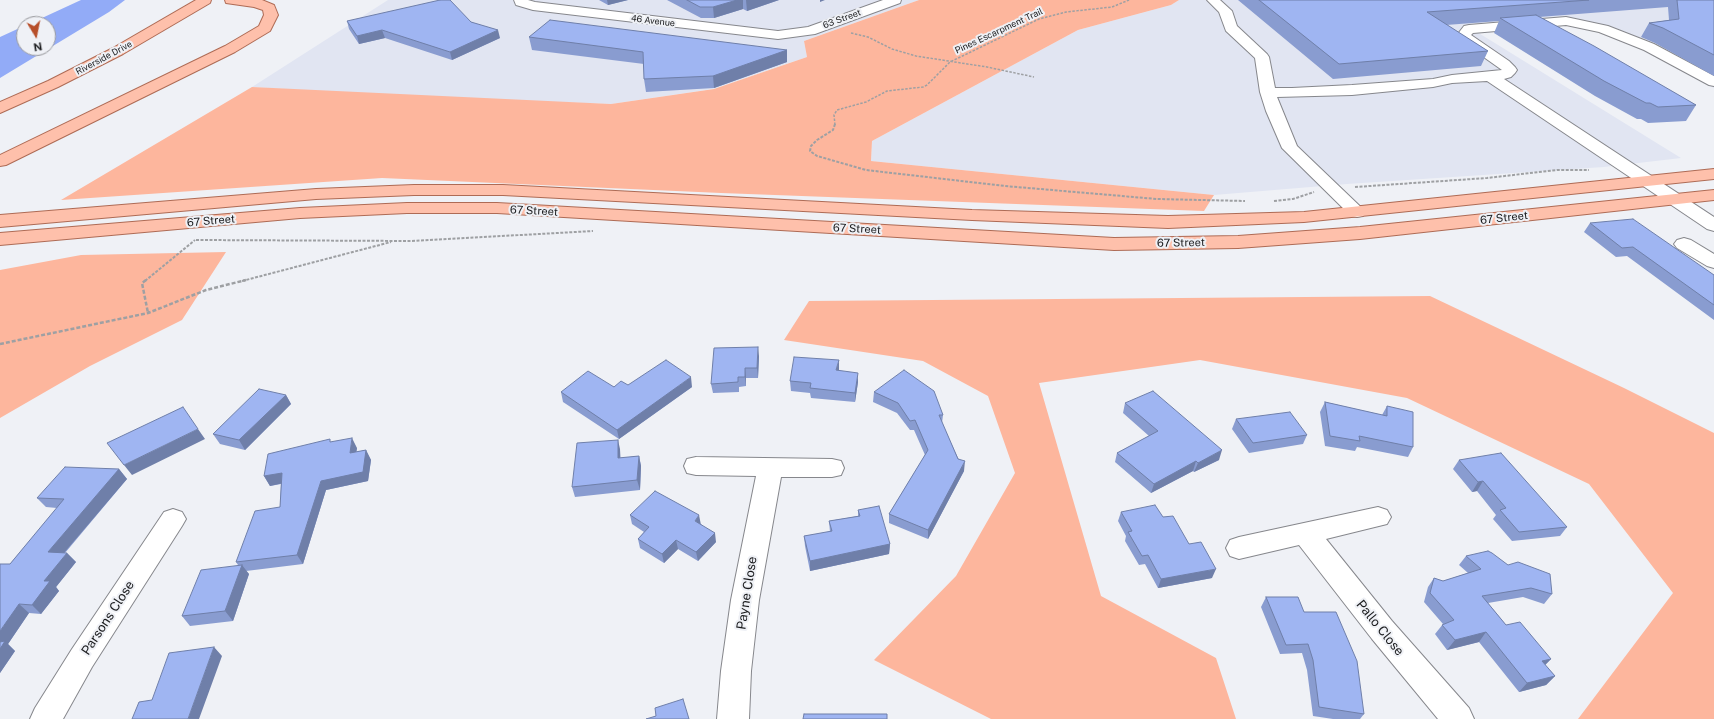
<!DOCTYPE html>
<html>
<head>
<meta charset="utf-8">
<style>
	body { margin:0 }
	#map { position:relative; width:1714px; height:719px; overflow:hidden; background:#eff1f6; font-family:"Public Sans",sans-serif }
	canvas { display:block }
	.north { position:absolute; left:16px; top:16px; width:40px; height:40px; box-sizing:border-box; background:#eff1f6; border:1px solid #9a9b9f; border-radius:50%; rotate:170deg; font-size:11px; font-weight:700; line-height:16px; text-align:center; color:#1a1b1d }
	.north::after { content:''; display:block; margin:auto; width:14px; height:18px; background:#b74f2a; clip-path:polygon(50% 0,100% 100%,50% 72%,0 100%) }
</style>
</head>
<body>
<div id="map">
<canvas width="1714" height="719"></canvas>
<div class="north">N</div>
</div>
<script>
const ctx = document.querySelector('canvas').getContext('2d');
ctx.lineJoin = 'round';
function fillPath(path, color) { ctx.fillStyle = color; ctx.fill(path, 'evenodd'); }
const toPath = rows => new Path2D(rows.map(r => 'M' + r).join(''));
function trace(path, color, width, dash) { ctx.strokeStyle = color; ctx.lineWidth = width; ctx.lineCap = dash ? 'butt' : 'round'; ctx.setLineDash(dash || []); ctx.stroke(path); }
function drawText(font, color, halo, rows, align = 'center') {
  ctx.font = font + ' "Public Sans",sans-serif'; ctx.lineWidth = 4; ctx.setLineDash([]); ctx.textBaseline = 'middle'; ctx.strokeStyle = halo; ctx.fillStyle = color; for (const [text, x, y, turn = 0] of rows) {
    ctx.save(); ctx.translate(x, y); ctx.rotate((+turn || 0) * Math.PI / 180); ctx.textAlign = isNaN(turn) ? turn : align; if (halo) ctx.strokeText(text, 0, 0); ctx.fillText(text, 0, 0); ctx.restore();
  }
}
fillPath(toPath([
	[388,0,919,0,804,41,807,57,713,89,611,104,415,97,252,87],
	[1179,0,1714,0,1714,88,1635,46,1603,33,1567,24,1477,32,1681,158,1604,167,1347,184,1214,195,871,161,872,141,1078,30,1171,5]
]), '#e1e5f2');
fillPath(toPath([
	[919,0,1179,0,1171,5,1078,30,872,141,871,161,1214,195,1204,211,721,193,382,178,61,200,252,87,611,104,714,89,807,57,804,41],
	[226,252,182,320,90,366,0,418,0,270,81,255],
	[1430,296,1624,388,1714,433,1714,719,1578,719,1673,593,1589,484,1407,398,1200,360,1039,383,1101,596,1216,658,1236,719,991,719,874,660,956,576,1015,473,988,396,923,361,784,340,809,301]
]), '#fdb69d');
fillPath(toPath([
	[81,0,125,0,109,12,0,78,0,37,24,26,24,48,48,48,48,24,29,24]
]), '#92abf7');
const minor = toPath([
	[514,0,528,0,535,2,778,31,808,27,883,0,901,0,900,3,815,34,778,39,533,10,516,5,514,0],
	[1207,0,1220,0,1232,11,1237,26,1267,54,1269,57,1275,88,1292,88,1352,85,1433,79,1452,75,1502,70,1461,41,1457,35,1464,26,1469,25,1566,17,1608,26,1654,44,1714,76,1714,86,1709,85,1644,50,1599,32,1566,25,1473,33,1471,35,1509,61,1515,67,1517,70,1515,73,1511,77,1504,79,1714,217,1714,231,1707,229,1487,81,1452,83,1433,87,1352,95,1277,97,1297,146,1366,212,1363,216,1357,217,1351,216,1282,148,1266,111,1260,92,1255,58,1226,31,1219,12,1207,0],
	[1684,238,1691,240,1714,254,1714,268,1707,266,1677,248,1674,244,1677,240,1684,238],
	[696,457,832,459,841,461,844,468,841,475,832,477,781,477,759,600,751,671,749,719,717,719,721,671,731,600,756,476,696,475,687,473,684,466,687,459,696,457],
	[1378,507,1387,510,1391,517,1387,524,1326,539,1392,621,1469,708,1474,719,1438,719,1372,639,1299,545,1239,559,1230,556,1226,548,1230,540,1239,537,1378,507],
	[173,509,182,512,186,519,182,526,92,667,63,719,30,719,35,708,72,649,164,512,173,509]
]);
const major = toPath([
	[196,0,211,0,210,3,123,54,58,87,0,113,0,102,48,81,113,48,196,0],
	[225,0,262,0,274,5,278,15,270,31,235,52,6,165,0,166,0,155,225,46,259,26,264,15,263,10,254,7,226,3,225,0],
	[1714,169,1714,179,1304,222,1168,228,972,220,503,195,414,195,316,199,0,227,0,215,316,189,414,185,503,185,972,210,1168,216,1304,212,1714,169],
	[1714,190,1714,200,1360,239,1238,248,1114,250,497,213,407,213,300,218,0,245,0,233,300,208,407,203,497,203,1114,238,1238,236,1360,227,1714,190]
]);
trace(minor, '#86878c', 2);
trace(major, '#ae6b55', 2);
trace(toPath([
	[851,33,868,37,892,49,916,56,987,67,1034,77],
	[835,125,834,115,837,110,866,102,887,91,923,87,927,85,950,62,1039,19,1066,12,1112,7,1129,0]
]), '#9ea0a3', 1.5, [2.5, 1.5]);
trace(toPath([
	[835,124,833,130,817,140,811,146,810,151,817,156,866,170,1005,186,1157,199,1245,201],
	[1355,187,1487,178,1557,170,1589,170],
	[1274,201,1293,199,1314,192],
	[196,240,412,241,593,231],
	[145,281,195,240],
	[242,281,391,242]
]), '#9ea0a3', 2, [3, 1.5]);
trace(toPath([
	[146,280,142,283,148,313],
	[0,344,148,313,206,290,246,280]
]), '#9ea0a3', 2.5, [4, 2]);
fillPath(minor, '#fff');
fillPath(major, '#fec0ab');
fillPath(toPath([
	[599,0,628,0,608,5],
	[667,0,779,0,747,11,743,9,714,18,701,18],
	[1238,0,1714,0,1714,76,1655,43,1641,37,1649,23,1669,20,1668,7,1539,17,1696,105,1686,121,1648,123,1641,119,1637,119,1595,96,1494,33,1499,21,1446,25,1488,51,1481,66,1333,79],
	[347,21,471,22,500,38,452,60,385,38,359,44,349,29],
	[529,37,787,50,787,62,714,88,646,92,644,79,644,64,532,50],
	[1590,223,1714,275,1714,320,1627,256,1616,257,1584,232],
	[759,356,758,378,746,378,746,386,739,387,739,392,713,393,711,384],
	[839,370,858,382,855,402,811,398,810,393,791,391,790,381],
	[628,385,692,387,619,439,563,402,561,392],
	[874,392,943,415,942,423,964,471,928,539,889,523,889,514,925,455,914,430,910,430,897,413,873,402],
	[286,395,291,404,245,450,220,444,213,434],
	[1325,402,1382,415,1387,406,1413,447,1408,457,1357,447,1355,451,1325,446,1320,412],
	[1125,403,1219,460,1194,472,1193,471,1151,493,1115,462,1117,453,1149,436,1123,413],
	[1236,419,1307,435,1303,444,1249,453,1232,429],
	[332,442,357,448,356,452,366,450,371,460,368,481,326,490,303,564,246,571,249,574,233,621,190,626,182,616,238,565,236,562,280,507,281,484,270,486,264,476],
	[620,449,620,458,639,456,641,466,640,490,575,497,572,487],
	[1459,460,1567,527,1560,536,1512,541,1493,519,1496,515,1477,491,1472,492,1453,469],
	[119,469,127,479,65,553,67,553,76,562,56,587,59,591,41,614,29,613,8,644,15,651,0,673,10,564,57,508,46,507,37,498],
	[858,510,890,544,889,554,810,571,805,546,804,536,830,532,829,521,858,516],
	[1121,512,1163,517,1189,544,1212,578,1158,588,1145,564,1139,565,1125,541,1126,536,1118,521],
	[630,515,701,524,716,542,698,561,678,549,664,563,640,548,638,539,644,532,632,524],
	[1466,556,1508,565,1552,594,1544,604,1523,597,1488,603,1506,625,1551,659,1545,665,1555,676,1546,685,1519,692,1479,642,1447,650,1435,634,1443,624,1424,602,1428,587,1434,578,1443,581,1468,573,1459,565],
	[1266,597,1304,612,1364,714,1360,719,1333,719,1313,716,1307,670,1302,653,1280,654,1261,607]
]), '#899cd0');
fillPath(toPath([
	[607,0,628,0,608,5],
	[737,0,743,0,743,9,714,18,713,7],
	[746,0,779,0,747,11],
	[820,0,825,0,820,2],
	[382,30,385,38,359,44,357,36],
	[498,30,500,38,452,60,450,52],
	[787,50,787,62,714,88,713,76],
	[758,347,759,356,758,378,757,368],
	[839,360,839,370,837,380,836,370],
	[745,368,746,378,746,386,745,377],
	[858,373,858,382,855,402,855,393],
	[691,377,692,387,619,439,617,430],
	[286,395,291,404,245,450,239,440],
	[198,429,205,439,132,475,124,465],
	[352,438,357,448,355,462,350,453],
	[618,440,620,449,621,468,618,458],
	[366,450,371,460,368,481,326,490,303,564,297,555,321,481],
	[1222,450,1219,460,1194,472,1198,463],
	[639,456,641,466,640,490,637,480],
	[965,461,964,471,928,539,928,530],
	[1196,461,1193,471,1151,493,1154,484],
	[119,469,127,479,57,561,48,552],
	[282,473,288,482,270,486,264,476],
	[1483,481,1477,491,1472,492,1478,482],
	[699,515,701,525,695,521],
	[715,533,716,542,698,561,696,552],
	[676,540,678,549,664,563,662,554],
	[890,544,889,554,810,571,810,561],
	[67,553,76,562,56,587,59,591,41,614,32,605,44,581],
	[242,565,249,574,233,621,225,611],
	[1216,569,1212,578,1158,588,1161,579],
	[19,604,29,613,8,644,15,651,0,673,0,631],
	[1486,632,1479,642,1447,650,1455,640],
	[214,647,222,656,199,719,188,719],
	[1551,659,1542,668,1542,661],
	[1555,676,1546,685,1519,692,1527,683]
]), '#6f7fa9');
const building = toPath([
	[440,0,450,0,471,22,498,30,450,52,382,30,357,36,347,21,440,0],
	[687,0,737,0,713,7,700,7,687,0],
	[1259,0,1589,0,1427,12,1488,51,1339,64,1259,0],
	[1677,0,1714,0,1714,55,1663,28,1649,23,1679,19,1677,0],
	[1536,15,1594,46,1696,105,1658,107,1650,103,1646,103,1604,81,1500,18,1536,15],
	[550,20,787,50,713,76,644,79,643,52,529,37,550,20],
	[1633,219,1714,275,1714,305,1633,247,1622,248,1590,223,1633,219],
	[758,347,757,368,745,368,745,377,738,377,738,382,711,384,714,348,758,347],
	[794,357,839,360,836,370,858,373,855,393,810,388,811,383,790,381,794,357],
	[666,360,691,377,617,430,561,392,588,371,614,387,621,381,628,385,666,360],
	[904,370,934,391,943,415,939,415,958,459,965,461,928,530,889,514,928,450,915,420,910,421,898,403,874,392,904,370],
	[259,389,286,395,239,440,213,434,259,389],
	[1153,391,1222,450,1198,463,1196,461,1154,484,1117,453,1158,431,1125,403,1153,391],
	[1325,402,1387,416,1387,406,1413,412,1413,447,1359,436,1360,441,1330,436,1325,402],
	[183,407,198,429,124,465,107,443,183,407],
	[1290,412,1307,435,1253,443,1236,419,1290,412],
	[352,438,350,453,366,450,363,472,321,481,297,555,236,562,255,511,280,507,282,473,264,476,268,454,330,439,330,442,352,438],
	[618,440,618,458,639,456,637,480,572,487,577,443,618,440],
	[1501,453,1567,527,1519,532,1500,510,1506,508,1483,481,1478,482,1459,460,1501,453],
	[65,467,119,469,48,552,67,553,44,581,50,581,32,605,19,604,0,631,0,564,10,564,64,499,37,498,65,467],
	[655,491,699,515,695,521,715,533,696,552,676,540,662,554,638,539,649,527,630,515,655,491],
	[1155,505,1163,517,1173,516,1189,544,1201,542,1216,569,1161,579,1148,555,1142,556,1128,532,1132,531,1121,512,1155,505],
	[879,506,890,544,810,561,804,536,832,531,829,521,860,516,858,510,879,506],
	[1488,551,1492,553,1508,565,1518,562,1550,574,1552,594,1531,588,1482,596,1506,625,1520,622,1551,659,1542,661,1555,676,1527,683,1486,632,1455,640,1442,625,1454,620,1430,593,1434,578,1443,581,1481,569,1466,556,1488,551],
	[242,565,225,611,182,616,201,570,242,565],
	[1266,597,1298,597,1304,612,1336,612,1357,661,1364,714,1319,707,1313,660,1308,644,1286,645,1266,597],
	[5,641,0,649,0,642,5,641],
	[214,647,188,719,132,719,139,702,152,700,169,653,214,647],
	[683,699,689,719,646,719,656,716,655,708,683,699],
	[804,714,887,714,887,719,803,719,804,714]
]);
fillPath(building, '#9fb5f2');
trace(building, '#6f7fa9', 1);
drawText('9px', '#1a1b1d', '#eff1f6', [
	["63 Street",842,19,-20],
	["46 Avenue",653,21,7],
	["Pines Escarpment Trail",999,31,-25],
	["Riverside Drive",104,58,-28]
]);
drawText('11px', '#1a1b1d', '#eff1f6', [
	["67 Street",534,211,3],
	["67 Street",1504,218,-6],
	["67 Street",211,221,-5],
	["67 Street",857,229,3],
	["67 Street",1181,243,-1]
]);
drawText('13px', '#1a1b1d', '#eff1f6', [
	["Payne Close",747,593,-81],
	["Parsons Close",108,618,-57],
	["Pallo Close",1380,628,51]
]);
</script>
</body>
</html>
